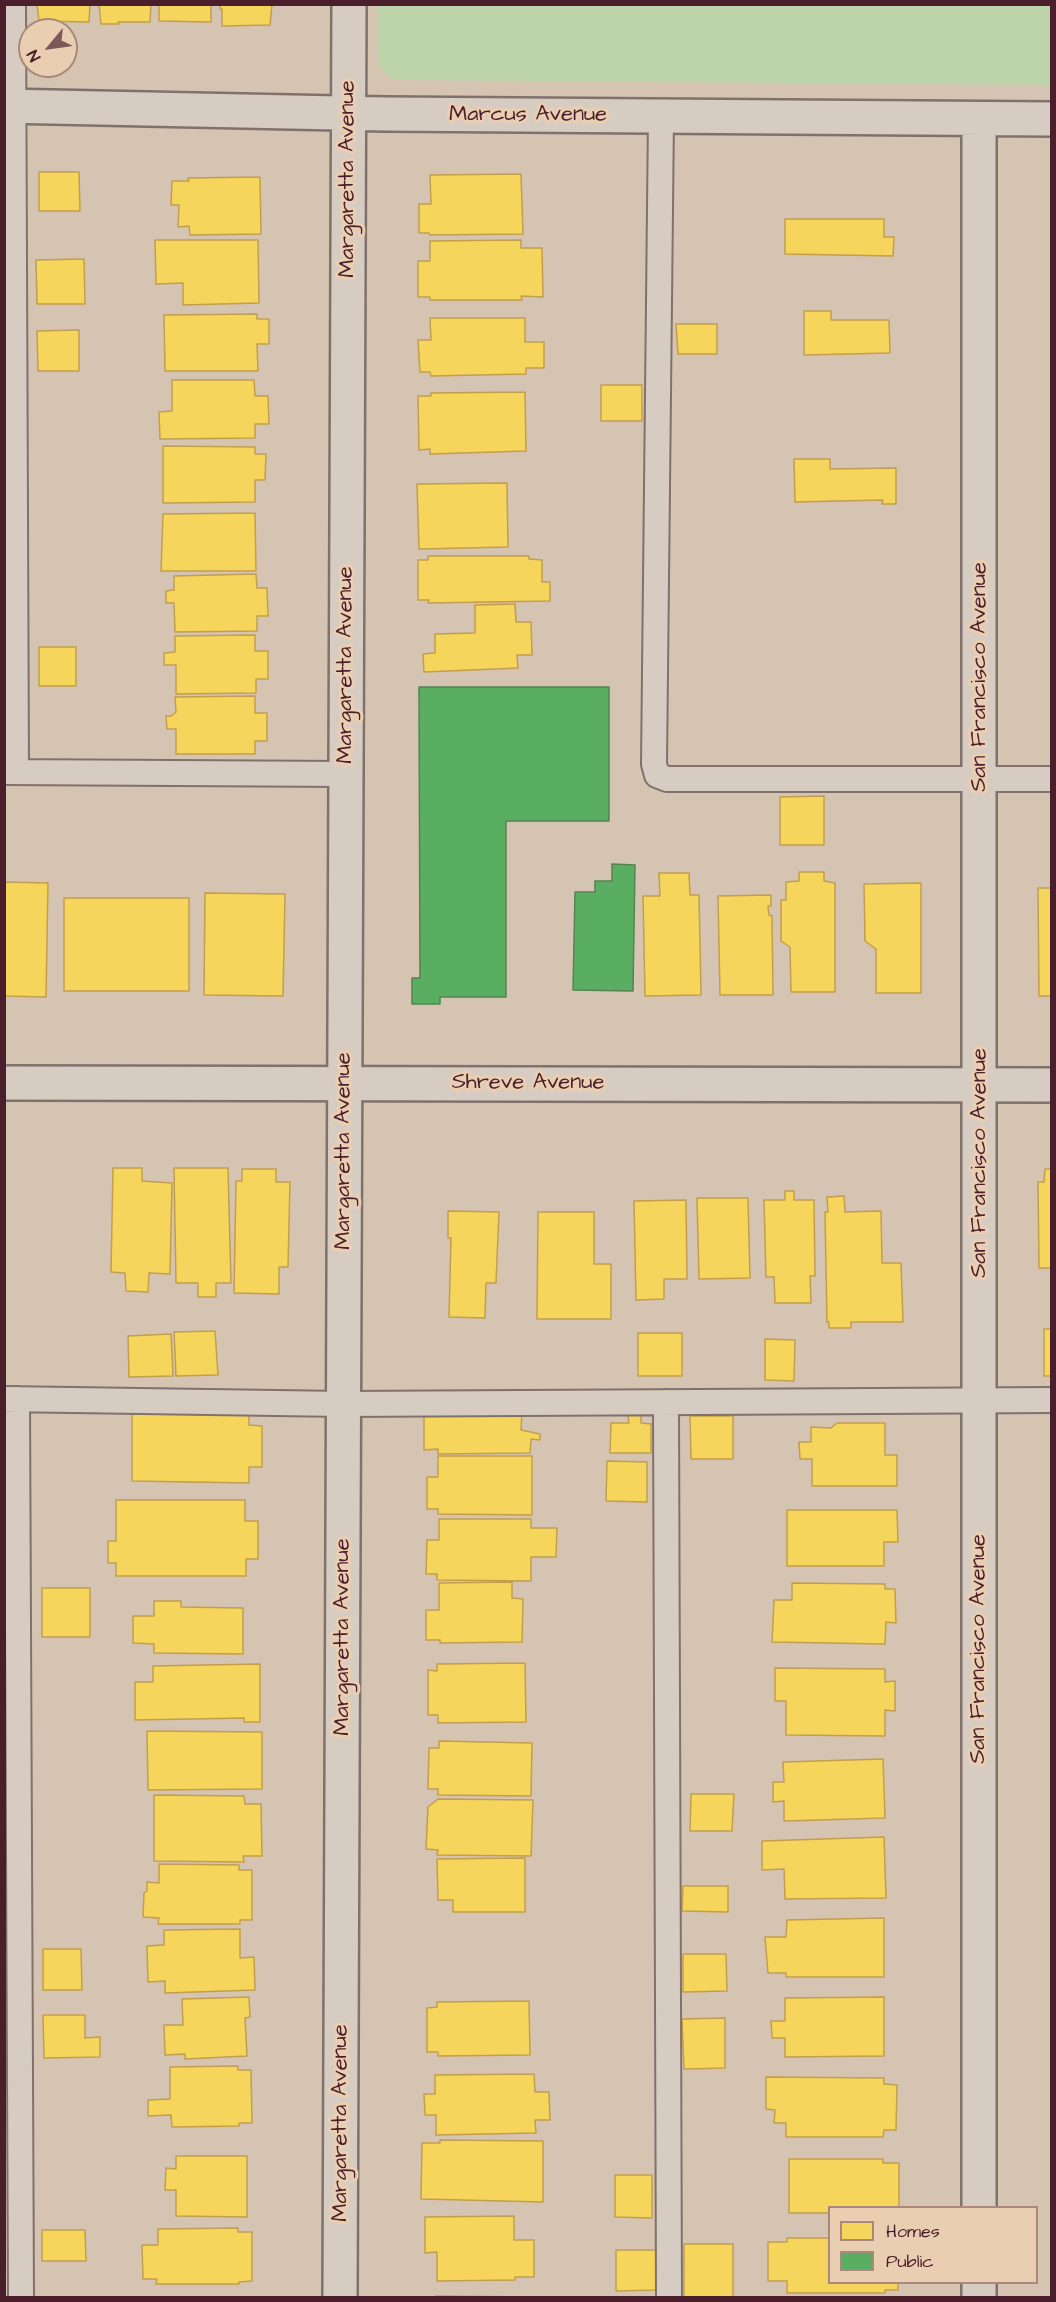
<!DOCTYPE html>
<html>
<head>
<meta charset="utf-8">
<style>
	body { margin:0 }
	#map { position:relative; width:1056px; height:2302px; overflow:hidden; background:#d6c4b3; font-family:"Architects Daughter",sans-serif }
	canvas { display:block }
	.frame { position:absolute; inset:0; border:6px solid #4a1f2b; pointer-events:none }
	.legend { position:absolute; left:828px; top:2206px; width:210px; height:78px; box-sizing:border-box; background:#eaceb1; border:2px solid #aa887b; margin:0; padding:8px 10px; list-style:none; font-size:18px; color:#4a1f2b }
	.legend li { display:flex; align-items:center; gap:12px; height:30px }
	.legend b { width:30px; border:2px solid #aa887b }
	.north { position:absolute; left:18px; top:18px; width:60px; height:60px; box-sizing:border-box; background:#eaceb1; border:2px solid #aa887b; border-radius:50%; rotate:241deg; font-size:16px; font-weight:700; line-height:24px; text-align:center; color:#4a1f2b }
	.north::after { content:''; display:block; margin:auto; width:21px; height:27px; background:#7b595b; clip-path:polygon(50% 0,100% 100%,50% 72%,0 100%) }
</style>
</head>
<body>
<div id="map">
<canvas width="1056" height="2302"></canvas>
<div class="frame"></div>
<ul class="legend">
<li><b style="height:16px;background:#f6d55c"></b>Homes</li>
<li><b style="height:16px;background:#5aae61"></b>Public</li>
</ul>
<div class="north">N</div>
</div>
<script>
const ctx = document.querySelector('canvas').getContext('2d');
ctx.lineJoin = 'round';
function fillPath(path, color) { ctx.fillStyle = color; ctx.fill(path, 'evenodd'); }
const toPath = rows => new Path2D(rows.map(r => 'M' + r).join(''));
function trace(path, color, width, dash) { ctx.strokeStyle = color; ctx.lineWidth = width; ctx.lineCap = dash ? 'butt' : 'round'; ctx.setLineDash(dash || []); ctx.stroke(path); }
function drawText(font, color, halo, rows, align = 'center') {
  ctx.font = font + ' "Architects Daughter",sans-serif'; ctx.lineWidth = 6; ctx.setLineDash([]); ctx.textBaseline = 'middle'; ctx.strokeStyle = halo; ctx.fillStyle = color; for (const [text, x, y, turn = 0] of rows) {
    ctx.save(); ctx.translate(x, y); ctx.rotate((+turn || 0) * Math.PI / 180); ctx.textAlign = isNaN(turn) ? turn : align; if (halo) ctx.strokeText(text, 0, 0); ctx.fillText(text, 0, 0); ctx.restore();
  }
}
fillPath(toPath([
	[377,5,1051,5,1051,85,398,80,390,78,380,67,377,56]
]), '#bcd3aa');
const homes = toPath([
	[37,4,90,4,89,22,39,21,37,4],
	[99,4,151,4,150,22,118,22,119,24,101,24,99,4],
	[159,4,211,4,211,22,159,21,159,4],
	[220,4,272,4,270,25,222,26,222,9,220,9,220,4],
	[39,172,79,172,80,211,39,211,39,172],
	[521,174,523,234,430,235,429,233,419,233,419,204,431,204,430,175,521,174],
	[260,177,261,234,190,235,189,226,178,227,179,205,171,205,172,181,189,181,188,178,260,177],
	[785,219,884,219,884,237,894,237,893,256,785,254,785,219],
	[155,240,258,240,259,303,183,305,183,283,156,284,155,240],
	[521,240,521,248,542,248,543,297,521,296,522,300,430,300,430,297,418,297,418,261,430,261,430,241,521,240],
	[84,259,85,304,37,304,36,260,84,259],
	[804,311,831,311,831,320,889,320,890,353,804,355,804,311],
	[257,314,257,319,269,319,269,344,257,344,258,371,165,371,164,315,257,314],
	[430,318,525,318,525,342,544,342,544,368,526,368,526,374,431,376,430,372,420,372,418,340,431,340,430,318],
	[676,324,717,324,717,354,678,354,676,324],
	[79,330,79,371,38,371,37,331,79,330],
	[172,380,254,380,255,396,268,396,269,424,255,424,255,438,160,439,159,412,172,411,172,380],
	[601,385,642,385,642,421,601,421,601,385],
	[525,392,526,451,430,454,430,449,419,450,418,396,431,396,431,393,525,392],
	[163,446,255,447,255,454,266,454,265,480,255,480,255,502,163,503,163,446],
	[794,459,830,459,830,469,896,468,896,504,882,504,883,500,795,502,794,459],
	[507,483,508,547,419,549,417,484,507,483],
	[255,513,256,571,161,571,163,514,255,513],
	[428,556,529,556,529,559,542,560,542,582,550,582,550,601,428,603,429,600,418,600,418,560,428,560,428,556],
	[256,574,257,588,267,588,268,616,257,616,257,631,175,632,174,603,166,603,166,591,174,590,174,576,256,574],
	[515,604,516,622,531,622,532,655,517,655,518,668,424,672,423,654,435,653,435,634,475,633,475,605,515,604],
	[255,635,255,651,268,651,268,679,256,679,256,693,176,694,176,665,164,665,164,653,175,652,175,636,255,635],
	[39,647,76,647,76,686,39,686,39,647],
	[255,696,255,713,267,713,267,741,255,741,255,754,176,754,176,729,167,729,166,716,171,716,176,712,175,697,255,696],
	[824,796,824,845,780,845,780,797,824,796],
	[799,872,824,872,824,881,835,883,835,992,791,992,790,947,781,941,781,900,786,900,786,882,799,881,799,872],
	[659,873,689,873,690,895,699,895,701,995,645,996,643,896,660,896,659,873],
	[4,882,48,883,46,997,4,996,4,882],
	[921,883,921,993,876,993,876,949,865,941,864,884,921,883],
	[1038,888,1052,888,1052,996,1039,996,1038,888],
	[205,893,285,894,283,996,204,995,205,893],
	[771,895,771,906,768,906,769,915,772,916,773,995,720,995,718,896,771,895],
	[64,898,189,898,189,991,64,991,64,898],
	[113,1168,142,1168,142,1181,172,1183,170,1274,149,1273,148,1292,126,1291,125,1273,111,1272,113,1168],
	[174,1168,228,1168,231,1283,216,1283,216,1297,198,1297,198,1283,176,1283,174,1168],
	[242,1169,276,1169,276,1182,290,1182,288,1267,279,1267,279,1294,234,1293,236,1181,242,1181,242,1169],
	[1045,1169,1052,1169,1052,1268,1039,1268,1038,1182,1044,1182,1045,1169],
	[785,1191,794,1191,794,1200,814,1200,815,1276,810,1276,811,1303,775,1303,774,1277,766,1277,764,1200,785,1200,785,1191],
	[844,1196,845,1212,881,1211,882,1263,901,1263,903,1322,851,1322,851,1328,829,1328,829,1322,827,1322,825,1212,828,1212,827,1197,844,1196],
	[697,1198,748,1198,750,1278,699,1279,697,1198],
	[686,1200,687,1279,664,1279,664,1299,636,1300,634,1201,686,1200],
	[448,1211,499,1212,496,1283,486,1283,485,1318,449,1317,451,1238,448,1238,448,1211],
	[538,1212,594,1212,594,1264,611,1264,611,1319,537,1319,538,1212],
	[1044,1329,1052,1329,1052,1376,1044,1376,1044,1329],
	[215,1331,218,1375,176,1376,174,1332,215,1331],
	[638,1333,682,1333,682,1376,638,1376,638,1333],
	[171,1334,173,1376,129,1377,128,1336,171,1334],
	[765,1339,795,1340,794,1381,765,1380,765,1339],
	[132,1410,249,1411,249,1425,262,1426,262,1467,249,1467,249,1483,132,1481,132,1410],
	[438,1411,522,1411,521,1430,540,1434,540,1440,531,1439,530,1453,438,1454,438,1449,424,1450,424,1415,436,1416,438,1411],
	[641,1414,641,1423,651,1424,651,1453,610,1453,611,1423,629,1423,628,1415,641,1414],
	[690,1416,733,1416,733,1459,691,1459,690,1416],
	[837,1423,885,1423,885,1455,897,1455,897,1486,812,1486,812,1459,800,1459,799,1442,811,1442,811,1427,831,1428,837,1423],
	[438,1456,532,1456,532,1515,438,1514,438,1509,427,1509,427,1477,438,1477,438,1456],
	[607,1461,647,1462,647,1502,606,1501,607,1461],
	[116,1500,245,1500,245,1521,258,1521,258,1559,246,1559,246,1576,116,1576,116,1563,108,1563,108,1541,116,1541,116,1500],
	[787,1510,897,1510,898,1542,884,1542,884,1566,787,1566,787,1510],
	[439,1519,531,1519,531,1528,557,1528,556,1557,531,1557,531,1581,437,1580,437,1574,426,1574,427,1540,439,1540,439,1519],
	[512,1582,512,1598,523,1599,522,1642,440,1643,440,1640,426,1640,426,1610,439,1610,439,1583,512,1582],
	[792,1583,885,1584,885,1589,895,1589,896,1623,886,1622,885,1644,772,1642,774,1600,792,1600,792,1583],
	[42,1588,90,1588,90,1637,42,1637,42,1588],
	[154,1601,181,1601,181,1607,243,1608,243,1654,154,1653,154,1644,133,1643,133,1616,154,1616,154,1601],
	[525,1663,526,1722,438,1723,438,1715,428,1715,428,1670,437,1671,437,1664,525,1663],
	[260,1664,260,1722,244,1722,244,1718,135,1720,135,1682,153,1682,153,1666,260,1664],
	[775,1668,885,1669,885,1682,895,1681,895,1711,885,1710,885,1736,786,1735,786,1701,775,1701,775,1668],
	[147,1731,262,1732,262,1789,148,1790,147,1731],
	[439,1741,532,1743,531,1796,438,1795,438,1789,428,1789,429,1748,439,1748,439,1741],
	[883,1759,885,1818,784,1821,784,1801,773,1802,773,1782,784,1782,783,1762,883,1759],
	[691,1794,734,1794,732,1831,690,1831,691,1794],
	[154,1795,244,1796,245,1804,261,1804,262,1856,243,1856,244,1862,154,1861,154,1795],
	[438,1799,533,1800,531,1856,437,1855,438,1850,426,1849,428,1807,438,1799],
	[884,1837,886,1898,785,1899,784,1869,762,1870,762,1841,884,1837],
	[525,1858,525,1912,453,1912,453,1900,438,1900,437,1859,525,1858],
	[159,1864,239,1865,239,1870,252,1870,252,1920,240,1920,240,1924,158,1924,159,1918,143,1917,144,1893,147,1891,147,1882,159,1883,159,1864],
	[683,1886,728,1886,728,1912,682,1911,683,1886],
	[884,1918,884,1977,786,1977,786,1973,768,1973,765,1937,786,1937,787,1920,884,1918],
	[240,1929,240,1958,254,1957,255,1990,165,1993,165,1981,148,1982,147,1946,164,1945,164,1930,240,1929],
	[43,1949,81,1949,82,1990,43,1990,43,1949],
	[683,1954,726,1954,727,1991,683,1992,683,1954],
	[249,1997,250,2017,245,2018,247,2056,185,2059,185,2054,165,2055,164,2025,183,2025,182,1999,249,1997],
	[884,1997,884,2056,785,2057,785,2038,772,2038,771,2021,785,2021,785,1998,884,1997],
	[529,2001,530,2055,438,2056,438,2052,427,2052,427,2008,437,2007,437,2002,529,2001],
	[43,2015,85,2015,85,2038,100,2037,100,2057,44,2058,43,2015],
	[725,2018,725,2068,684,2069,682,2019,725,2018],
	[238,2066,238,2070,251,2070,252,2123,239,2123,239,2126,172,2127,171,2115,148,2116,148,2100,170,2099,170,2067,238,2066],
	[534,2074,535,2092,549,2092,550,2120,535,2120,536,2133,436,2135,436,2115,425,2115,424,2094,435,2094,435,2075,534,2074],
	[766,2077,884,2078,884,2084,897,2085,896,2130,884,2130,883,2137,786,2137,786,2123,774,2123,775,2110,766,2109,766,2077],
	[440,2140,543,2141,543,2202,421,2199,422,2143,440,2143,440,2140],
	[176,2156,247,2156,247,2217,176,2216,176,2190,165,2190,166,2168,176,2169,176,2156],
	[789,2159,883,2159,883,2163,899,2163,899,2208,830,2208,830,2213,789,2213,789,2159],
	[615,2175,652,2175,652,2218,615,2217,615,2175],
	[514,2216,514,2240,534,2240,534,2277,515,2277,515,2280,437,2281,437,2252,425,2253,425,2217,514,2216],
	[238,2228,238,2232,252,2232,252,2281,239,2282,239,2284,156,2284,157,2279,143,2279,142,2245,158,2245,158,2229,238,2228],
	[42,2230,85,2230,86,2261,42,2261,42,2230],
	[787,2238,830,2238,830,2282,898,2282,898,2290,885,2290,885,2293,787,2293,787,2281,768,2281,768,2242,787,2242,787,2238],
	[684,2244,733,2244,733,2298,684,2298,684,2244],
	[616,2250,657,2250,657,2290,616,2291,616,2250],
	[436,2296,536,2297,536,2298,436,2298,436,2296]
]);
fillPath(homes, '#f6d55c');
trace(homes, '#c29e4d', 1.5);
const public = toPath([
	[419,687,609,687,609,821,506,821,506,997,440,997,440,1004,412,1004,412,978,420,978,419,687],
	[612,864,635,865,633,991,573,990,575,892,595,892,595,881,612,881,612,864]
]);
fillPath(public, '#5aae61');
trace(public, '#558351', 1.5);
const service = toPath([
	[13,4,16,772],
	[661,116,654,764,657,775,667,779,1052,779],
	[4,772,346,774],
	[4,1399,344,1404,1052,1400],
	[17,1399,21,2298],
	[666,1402,669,2298]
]);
const minor = toPath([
	[4,106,386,114,1052,119],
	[979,2208,979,119],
	[340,2298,349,4],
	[979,2298,979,2282]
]);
const tertiary = toPath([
	[4,1083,1052,1085]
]);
trace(service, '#81716c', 28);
trace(minor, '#81716c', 38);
trace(tertiary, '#81716c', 38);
trace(service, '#d7ccc1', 24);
trace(minor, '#d7ccc1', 33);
trace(tertiary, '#d7ccc1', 33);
drawText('22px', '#4a1f2b', '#eaceb1', [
	["Marcus Avenue",528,115],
	["Margaretta Avenue",348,179,-90],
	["Margaretta Avenue",346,665,-90],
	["San Francisco Avenue",980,677,-90],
	["Shreve Avenue",528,1083],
	["Margaretta Avenue",344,1151,-90],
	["San Francisco Avenue",980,1163,-90],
	["Margaretta Avenue",343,1637,-90],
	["San Francisco Avenue",979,1649,-90],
	["Margaretta Avenue",341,2123,-90]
]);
</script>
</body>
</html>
